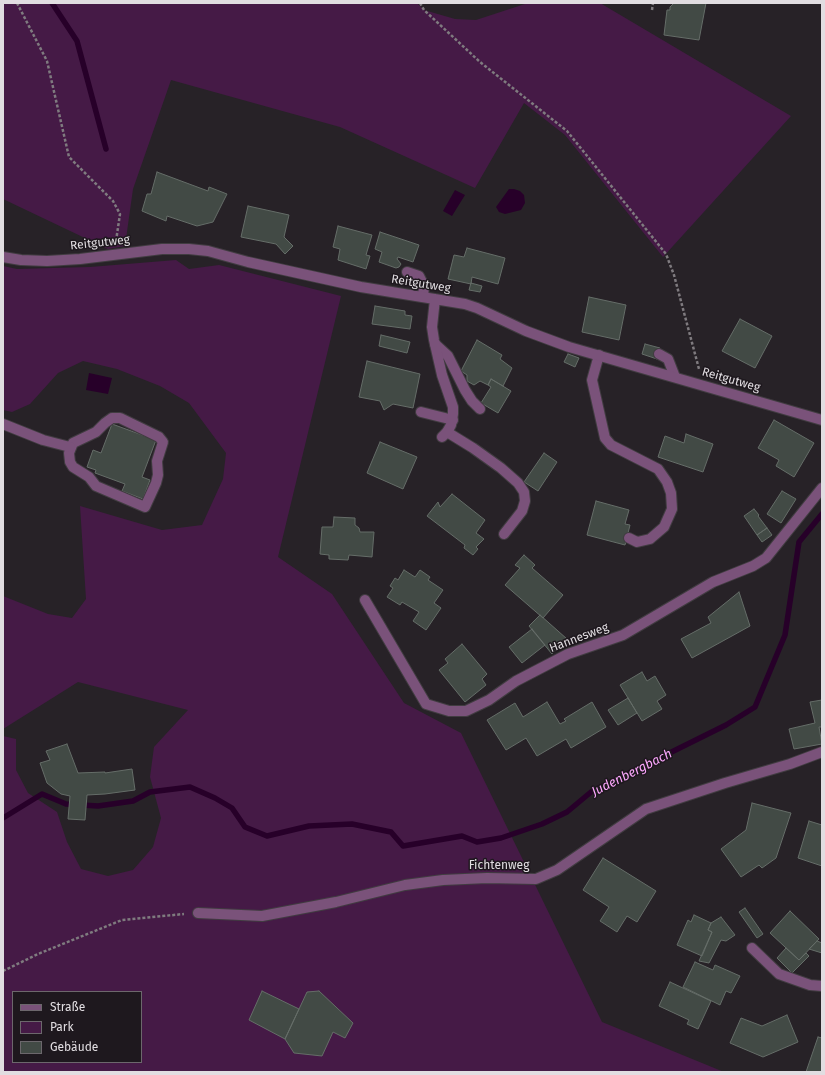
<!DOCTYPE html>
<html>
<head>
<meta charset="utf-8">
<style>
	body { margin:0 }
	#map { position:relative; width:825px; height:1075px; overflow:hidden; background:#272227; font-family:"Fira Sans",sans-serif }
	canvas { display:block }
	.frame { position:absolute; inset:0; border:4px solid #e1dde1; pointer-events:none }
	.legend { position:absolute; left:12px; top:991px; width:130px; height:72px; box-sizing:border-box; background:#1e181e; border:1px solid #6c676c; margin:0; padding:5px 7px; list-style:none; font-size:12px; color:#e1dde1 }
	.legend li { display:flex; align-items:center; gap:8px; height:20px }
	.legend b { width:20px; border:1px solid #6c676c }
</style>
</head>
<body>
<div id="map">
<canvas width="825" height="1075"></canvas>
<div class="frame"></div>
<ul class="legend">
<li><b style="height:5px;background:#7a527a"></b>Straße</li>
<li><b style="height:11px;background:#451a46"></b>Park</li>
<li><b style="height:11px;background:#424a45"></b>Gebäude</li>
</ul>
</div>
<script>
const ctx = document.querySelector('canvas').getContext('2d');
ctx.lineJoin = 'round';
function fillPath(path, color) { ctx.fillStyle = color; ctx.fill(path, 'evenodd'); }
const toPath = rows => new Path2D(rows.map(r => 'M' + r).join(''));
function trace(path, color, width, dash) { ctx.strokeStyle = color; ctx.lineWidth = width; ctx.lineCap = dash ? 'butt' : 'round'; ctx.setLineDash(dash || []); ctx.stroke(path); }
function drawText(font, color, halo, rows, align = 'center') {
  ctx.font = font + ' "Fira Sans",sans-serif'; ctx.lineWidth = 3; ctx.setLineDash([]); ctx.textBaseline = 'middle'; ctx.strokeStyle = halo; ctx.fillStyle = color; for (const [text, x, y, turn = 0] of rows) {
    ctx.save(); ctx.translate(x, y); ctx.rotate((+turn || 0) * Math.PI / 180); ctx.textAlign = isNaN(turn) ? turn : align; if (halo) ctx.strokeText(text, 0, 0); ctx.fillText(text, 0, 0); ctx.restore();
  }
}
fillPath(toPath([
	[3,3,417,3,424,10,455,19,476,20,528,3,600,3,791,116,663,257,565,135,524,103,475,188,340,127,171,80,133,189,125,246,108,249,3,199],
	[176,260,189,269,219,265,341,296,278,557,332,594,404,703,461,733,602,1022,724,1072,3,1072,3,736,16,739,16,770,28,793,57,812,67,842,81,869,108,876,133,870,153,847,161,818,150,777,154,747,188,710,78,682,3,729,3,596,48,614,72,618,86,599,80,506,162,530,202,525,223,479,226,453,189,403,160,386,117,369,83,361,58,373,30,404,12,412,3,410,3,266,17,269,90,267],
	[13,992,141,992,141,1062,13,1062]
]), '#451a46');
fillPath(toPath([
	[509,189,514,189,520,191,524,195,525,203,521,210,505,214,499,212,496,207],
	[455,190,465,195,452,216,443,211],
	[89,373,112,378,108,394,86,390]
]), '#270029');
trace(toPath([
	[52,3,77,41,106,149],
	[3,818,42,794,66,804,98,806,133,801,150,792,190,787,215,798,232,808,245,827,267,836,309,826,352,824,391,832,403,846,462,836,477,842,501,838,542,824,567,812,591,792,726,725,755,707,785,635,799,542,822,514]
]), '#270029', 5.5);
const building = toPath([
	[674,3,706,3,699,40,664,35,667,10,670,10,670,7,674,3],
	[157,172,208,191,209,187,227,194,213,222,197,226,167,216,166,221,142,211,147,194,151,194,157,172],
	[248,206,289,215,284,237,293,246,285,254,276,244,241,237,248,206],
	[338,226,372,235,366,255,370,256,366,269,338,260,340,249,333,247,338,226],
	[380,232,419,245,413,262,398,257,397,259,401,264,399,267,396,268,379,262,382,252,375,249,380,232],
	[467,248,505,258,498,284,472,277,471,284,448,279,454,255,464,257,467,248],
	[471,283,482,286,480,292,469,290,471,283],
	[589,297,626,305,619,340,582,332,589,297],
	[375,306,405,311,405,315,412,316,410,329,372,324,375,306],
	[740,319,772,336,755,368,722,351,740,319],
	[381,335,410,342,407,353,379,346,381,335],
	[477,340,502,355,500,359,512,368,503,386,491,379,488,385,480,381,474,385,467,381,467,375,461,371,477,340],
	[645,344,660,348,657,359,642,354,645,344],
	[568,354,579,358,575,367,564,362,568,354],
	[367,361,420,374,413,408,393,404,384,410,380,401,359,397,367,361],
	[491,379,511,391,498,413,481,403,491,387,488,385,491,379],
	[774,420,814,443,794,477,776,466,779,460,758,448,774,420],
	[112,424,156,440,142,477,150,480,143,499,122,491,125,484,95,473,96,470,87,467,93,450,101,453,112,424],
	[686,434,713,444,703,472,658,457,665,436,684,443,686,434],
	[380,442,417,457,403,489,367,473,380,442],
	[544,453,557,462,538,491,524,482,544,453],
	[782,491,796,499,781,523,767,514,782,491],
	[452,494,485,520,476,533,484,539,476,547,478,549,473,555,464,548,465,545,427,516,438,502,440,507,452,494],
	[596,501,629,510,625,524,630,525,625,545,587,535,596,501],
	[754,509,759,515,758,516,767,528,757,535,744,516,754,509],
	[334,517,355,518,355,525,359,528,360,532,374,532,372,557,349,555,348,560,329,559,329,555,320,554,322,527,333,527,334,517],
	[767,528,772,535,762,542,757,535,767,528],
	[524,555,535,565,532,568,563,595,543,618,505,585,520,568,515,565,524,555],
	[404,570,415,577,420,570,430,577,428,580,443,590,434,603,441,608,426,630,413,621,419,612,402,602,400,605,387,597,393,588,390,586,395,578,398,580,404,570],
	[739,592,750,626,692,658,681,639,711,623,708,617,739,592],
	[540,615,567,639,552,654,529,626,540,615],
	[532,629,545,645,522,663,509,647,532,629],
	[462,644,487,674,482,679,486,685,465,702,439,670,448,663,445,659,462,644],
	[642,672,647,681,655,676,666,695,657,701,662,709,642,721,620,685,642,672],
	[628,698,637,713,618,725,608,710,628,698],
	[822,700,822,727,819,727,822,744,794,749,789,729,815,723,810,702,822,700],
	[547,702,560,724,566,721,564,719,592,702,606,727,571,748,566,739,537,756,526,738,506,750,487,720,515,703,523,717,547,702],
	[67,744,78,773,105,772,105,773,132,769,135,790,105,794,87,795,85,820,68,819,70,796,61,794,47,783,40,763,50,760,46,751,67,744],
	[752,803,791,813,776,858,762,868,759,865,741,877,721,849,746,830,752,803],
	[809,821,822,825,822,866,798,858,809,821],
	[603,858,656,891,637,922,627,916,617,932,600,921,609,907,583,890,603,858],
	[745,908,763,934,757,938,739,912,745,908],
	[790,911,819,939,799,960,770,933,790,911],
	[694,915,711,923,708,930,712,932,702,956,677,945,688,920,691,922,694,915],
	[721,917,735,935,726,941,721,940,709,963,699,961,712,932,708,930,711,923,721,917],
	[817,941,822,943,822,953,809,949,817,941],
	[786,948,799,960,806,953,809,956,792,973,777,958,786,948],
	[695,962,713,970,715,965,740,976,731,993,726,991,720,1005,683,987,695,962],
	[670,982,711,1001,698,1029,687,1024,689,1020,659,1006,670,982],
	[262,991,299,1009,285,1039,249,1020,262,991],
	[319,991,353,1023,345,1038,333,1032,322,1056,294,1053,285,1039,307,992,319,991],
	[787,1015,798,1042,763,1057,730,1043,741,1018,762,1026,787,1015],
	[818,1037,822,1038,822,1072,806,1072,818,1037]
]);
fillPath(building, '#424a45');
trace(building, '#656d68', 1);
const lane = toPath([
	[407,272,419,276,424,286,423,297],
	[435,344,448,356,465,390,472,401,480,409],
	[659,354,668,359,675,377],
	[599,355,592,380,605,438,611,445,658,469,667,482,671,493,672,509,664,527,650,539,637,542,629,538],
	[421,412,453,420],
	[112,418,120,418,159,437,163,442,157,461,158,475,156,483,145,507,96,486,89,477,73,467,70,462,69,453,73,443,96,432,105,423,112,418],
	[447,432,473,448,501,468,518,483,524,492,525,501,522,511,504,534]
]);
const street = toPath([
	[3,257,21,260,47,261,80,259,162,249,189,249,208,251,248,262,361,287,465,304,477,308,526,331,569,347,822,420],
	[435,299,432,327,434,340,442,375,453,407,453,414,451,425,447,432,442,437],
	[3,424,43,440,70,447],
	[365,600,426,704,449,711,466,711,489,700,516,681,568,654,623,635,713,582,753,566,766,558,822,488],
	[198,913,262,916,336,902,405,885,443,880,487,878,536,879,557,870,646,809,725,783,790,764,822,752],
	[752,948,779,974,810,985,822,986]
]);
trace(lane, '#413c41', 12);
trace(street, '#413c41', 12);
trace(toPath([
	[17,3,47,61,69,157,113,201,120,214,116,241],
	[420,3,424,10,480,62,567,131,666,254,674,275,699,369],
	[652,10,653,3],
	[3,971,38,954,122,920,184,914]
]), '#7f7b7f', 2.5, [3, 2]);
trace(lane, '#7a527a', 10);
trace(street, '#7a527a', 10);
drawText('12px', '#e1dde1', '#1e181e', [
	["Reitgutweg",100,243,-6],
	["Reitgutweg",421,284,9],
	["Reitgutweg",731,380,16],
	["Hannesweg",579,638,-21],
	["Fichtenweg",499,866]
]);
drawText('italic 13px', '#fca7fd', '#1e181e', [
	["Judenbergbach",632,773,-27]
]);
</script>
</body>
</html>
